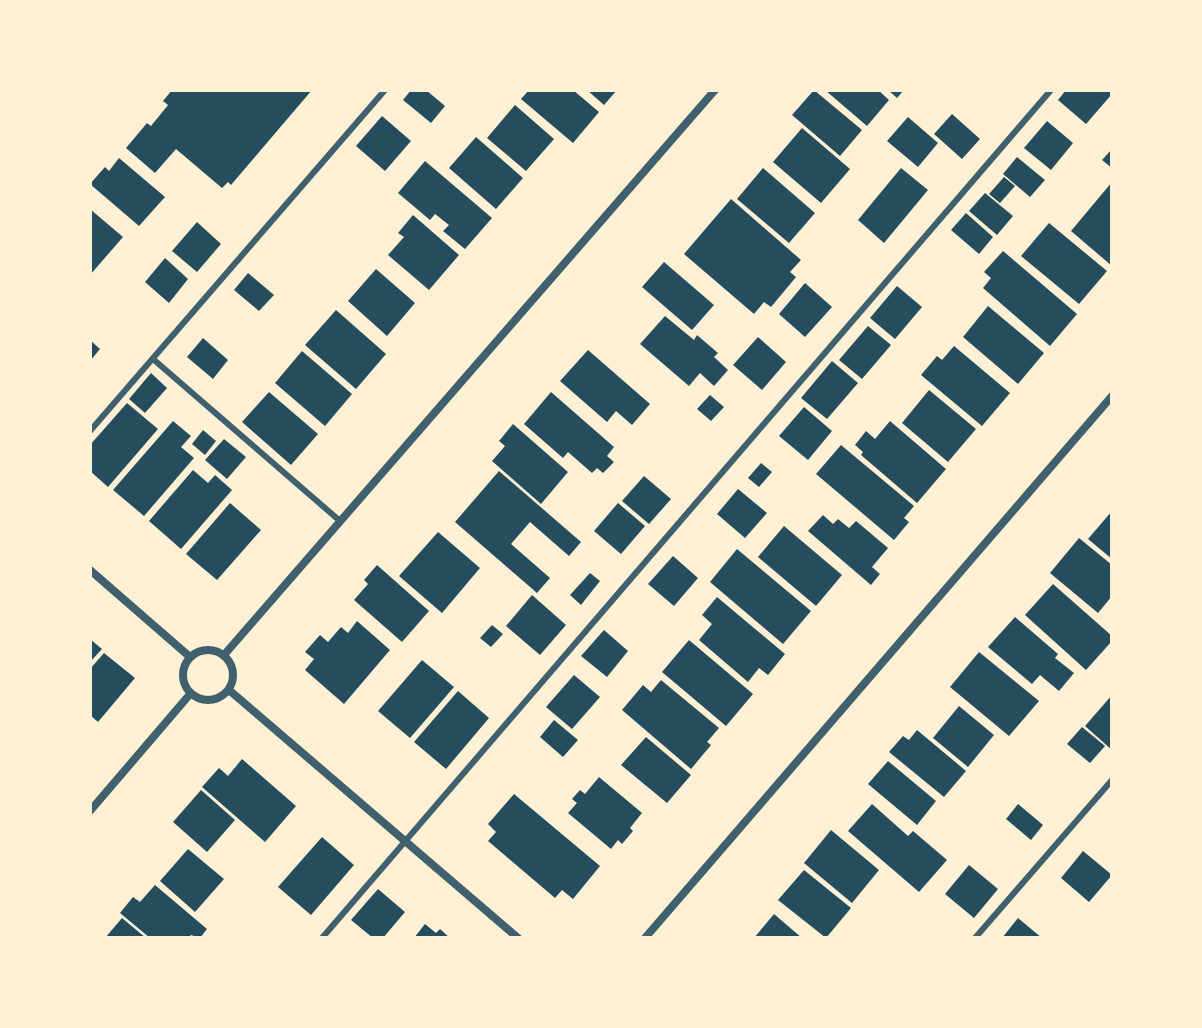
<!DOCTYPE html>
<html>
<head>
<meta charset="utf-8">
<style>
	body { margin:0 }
	#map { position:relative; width:1202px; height:1028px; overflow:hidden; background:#fdf0d5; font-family:Literata,serif }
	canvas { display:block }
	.frame { position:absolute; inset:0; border:92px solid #fdf0d5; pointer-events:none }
</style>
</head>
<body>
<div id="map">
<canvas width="1202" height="1028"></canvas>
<div class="frame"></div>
</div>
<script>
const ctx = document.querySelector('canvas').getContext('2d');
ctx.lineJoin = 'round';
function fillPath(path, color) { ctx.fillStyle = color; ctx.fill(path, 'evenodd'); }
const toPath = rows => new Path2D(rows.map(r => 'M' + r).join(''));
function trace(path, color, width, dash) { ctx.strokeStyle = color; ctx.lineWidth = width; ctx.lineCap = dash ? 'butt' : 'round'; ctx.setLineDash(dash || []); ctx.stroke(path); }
fillPath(toPath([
	[172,90,312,90,231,185,228,182,222,188,176,149,155,173,126,148,147,123,151,126,168,105,163,101],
	[411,90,426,90,445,106,431,123,403,100],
	[529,90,573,90,599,112,573,143,521,99],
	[587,90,617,90,604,105],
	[814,90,862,130,840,156,792,115],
	[825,90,878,90,889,100,867,126],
	[888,90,904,90,897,98],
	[1066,90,1108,90,1112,94,1086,124,1058,100],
	[515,105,554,139,526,171,487,138],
	[952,114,980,139,962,159,934,134],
	[382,116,411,141,385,171,356,146],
	[908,117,938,143,918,167,887,141],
	[1047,121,1073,143,1051,170,1024,148],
	[802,128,850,169,821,203,773,162],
	[476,137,523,178,496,209,449,168],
	[1112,149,1112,168,1102,160],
	[1017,157,1045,180,1030,197,1003,174],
	[119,158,165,197,139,226,90,184,105,167,109,171],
	[425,161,492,218,465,249,443,231,449,225,435,214,430,220,398,193],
	[763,168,815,213,789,243,737,199],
	[901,168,928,190,884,243,858,220],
	[1004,177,1015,186,1000,203,989,194],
	[1112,182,1112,266,1071,231],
	[985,193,1013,216,997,235,969,211],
	[731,199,801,260,790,272,796,277,771,307,764,302,754,314,684,254],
	[90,209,123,237,90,275],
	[966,213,993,237,979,254,951,230],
	[413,215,459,255,429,290,388,255,404,237,398,233],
	[197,222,221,244,197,272,172,251],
	[1049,223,1107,271,1079,304,1021,256],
	[1003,251,1077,314,1050,346,983,288,991,278,984,272],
	[165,258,188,279,169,303,145,282],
	[664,262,714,305,692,330,642,287],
	[376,269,415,303,387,336,348,301],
	[248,273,274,295,259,311,234,290],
	[805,283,832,307,805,337,779,314],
	[897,286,922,307,895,339,870,318],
	[988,306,1044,353,1018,384,963,337],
	[336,310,386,354,356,389,305,345],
	[665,316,694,340,697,335,718,353,714,357,728,370,714,386,700,373,689,386,640,344],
	[868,326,891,345,862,379,839,360],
	[758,337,786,362,762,390,733,365],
	[203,338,228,360,213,379,187,357],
	[90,340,100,349,90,361],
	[954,346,1010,393,982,426,921,375,937,356,942,360],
	[588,350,650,404,632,425,616,411,607,422,560,381],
	[302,351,352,394,325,426,275,383],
	[832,361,858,383,827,419,801,398],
	[151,373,167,388,145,413,129,399],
	[929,390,976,429,948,462,902,423],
	[269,392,318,434,291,465,242,422],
	[551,392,614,447,607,456,614,462,603,473,597,468,592,473,568,452,563,458,524,424],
	[710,395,724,407,711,421,697,409],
	[127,403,158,429,108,487,90,471,90,445],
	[804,407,832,431,808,460,779,436],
	[173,421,191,436,181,447,194,458,144,516,113,490],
	[890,421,946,469,917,503,861,455,863,452,855,445,866,431,875,439],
	[513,424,568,472,541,504,492,461,505,446,499,441],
	[203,430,216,441,205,455,192,444],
	[224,439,246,457,227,479,205,460],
	[841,445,914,506,904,518,909,522,894,540,816,474],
	[761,463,772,472,759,487,748,478],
	[193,470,208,483,215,475,232,490,181,549,149,521],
	[499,471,581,542,569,556,530,522,511,544,550,578,537,593,455,522],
	[644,476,671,499,649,524,622,501],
	[738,489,767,513,745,538,717,514],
	[230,503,261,530,217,580,186,554],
	[618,503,645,526,621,554,594,531],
	[1112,511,1112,559,1088,539],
	[823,515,833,524,838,519,849,528,856,521,888,548,872,567,880,574,871,585,808,531],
	[784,526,842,575,816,606,758,557],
	[438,532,480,568,442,613,399,576],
	[1079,538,1112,565,1112,596,1098,613,1050,573],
	[737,549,811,611,783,644,710,582],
	[673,556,698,578,674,606,648,584],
	[377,565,429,611,402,642,354,600,368,584,364,580],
	[590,573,600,581,581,605,570,595],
	[1053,584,1112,636,1112,641,1086,670,1025,615],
	[532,595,566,625,540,655,506,626],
	[717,597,785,654,768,675,759,668,748,682,699,640,712,624,702,615],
	[1015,617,1058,654,1055,658,1074,673,1059,691,1040,675,1032,684,988,647],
	[357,621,390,650,344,704,305,670,314,659,305,652,320,635,328,642,341,627,348,633],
	[492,625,503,634,491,647,480,638],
	[604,630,628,651,607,677,581,656],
	[90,639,102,649,90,662],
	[689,640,753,694,726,726,662,672],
	[979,652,1039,701,1009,736,950,687],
	[104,653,135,678,98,722,90,715,90,669],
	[422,660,454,687,410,738,378,711],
	[574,675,600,697,572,729,546,707],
	[661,680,719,728,707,742,711,745,691,769,622,710,643,685,651,692],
	[458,691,489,718,446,769,414,742],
	[1112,695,1112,750,1085,726],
	[959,706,994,735,968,767,933,738],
	[554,720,578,740,563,757,540,737],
	[1082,727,1105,746,1090,763,1067,744],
	[917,730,966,771,944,797,889,752,903,736,909,740],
	[646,737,691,775,667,803,621,765],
	[242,759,296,806,265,842,202,787,219,768,228,776],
	[888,761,936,801,917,825,868,784],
	[599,777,642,813,630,828,633,831,622,844,618,840,611,849,568,813,577,803,572,799,580,790,585,794],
	[201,790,235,820,207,852,173,822],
	[514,794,600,866,573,899,562,890,555,898,488,841,496,832,488,824],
	[872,804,908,836,913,831,947,860,919,892,848,831],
	[1018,804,1043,825,1031,840,1006,819],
	[831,830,879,870,852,903,804,863],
	[322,837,354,865,311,915,278,887],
	[188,849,224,879,195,912,160,881],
	[1083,851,1112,875,1089,902,1061,878],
	[969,865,998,889,974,918,945,894],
	[804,870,851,908,826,938,778,900],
	[155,885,207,929,200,938,191,935,188,938,150,938,120,913,133,897,140,902],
	[378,889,405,912,383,938,373,938,351,920],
	[774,914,802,938,754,938],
	[122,918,146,938,105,938],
	[1018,918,1042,938,1002,938],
	[425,924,436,933,440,929,450,938,414,938]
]), '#264d5e');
trace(toPath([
	[153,359,340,521],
	[90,431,385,90],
	[322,938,1051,90],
	[975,938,1112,780]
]), '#3f606c', 6);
trace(toPath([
	[90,570,190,657],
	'183 675a25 25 0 1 1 50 0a25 25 0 1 1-50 0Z',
	[224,655,715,90],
	[229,690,518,938],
	[90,811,191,693],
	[645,938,1112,396]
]), '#3f606c', 8);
</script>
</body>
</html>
